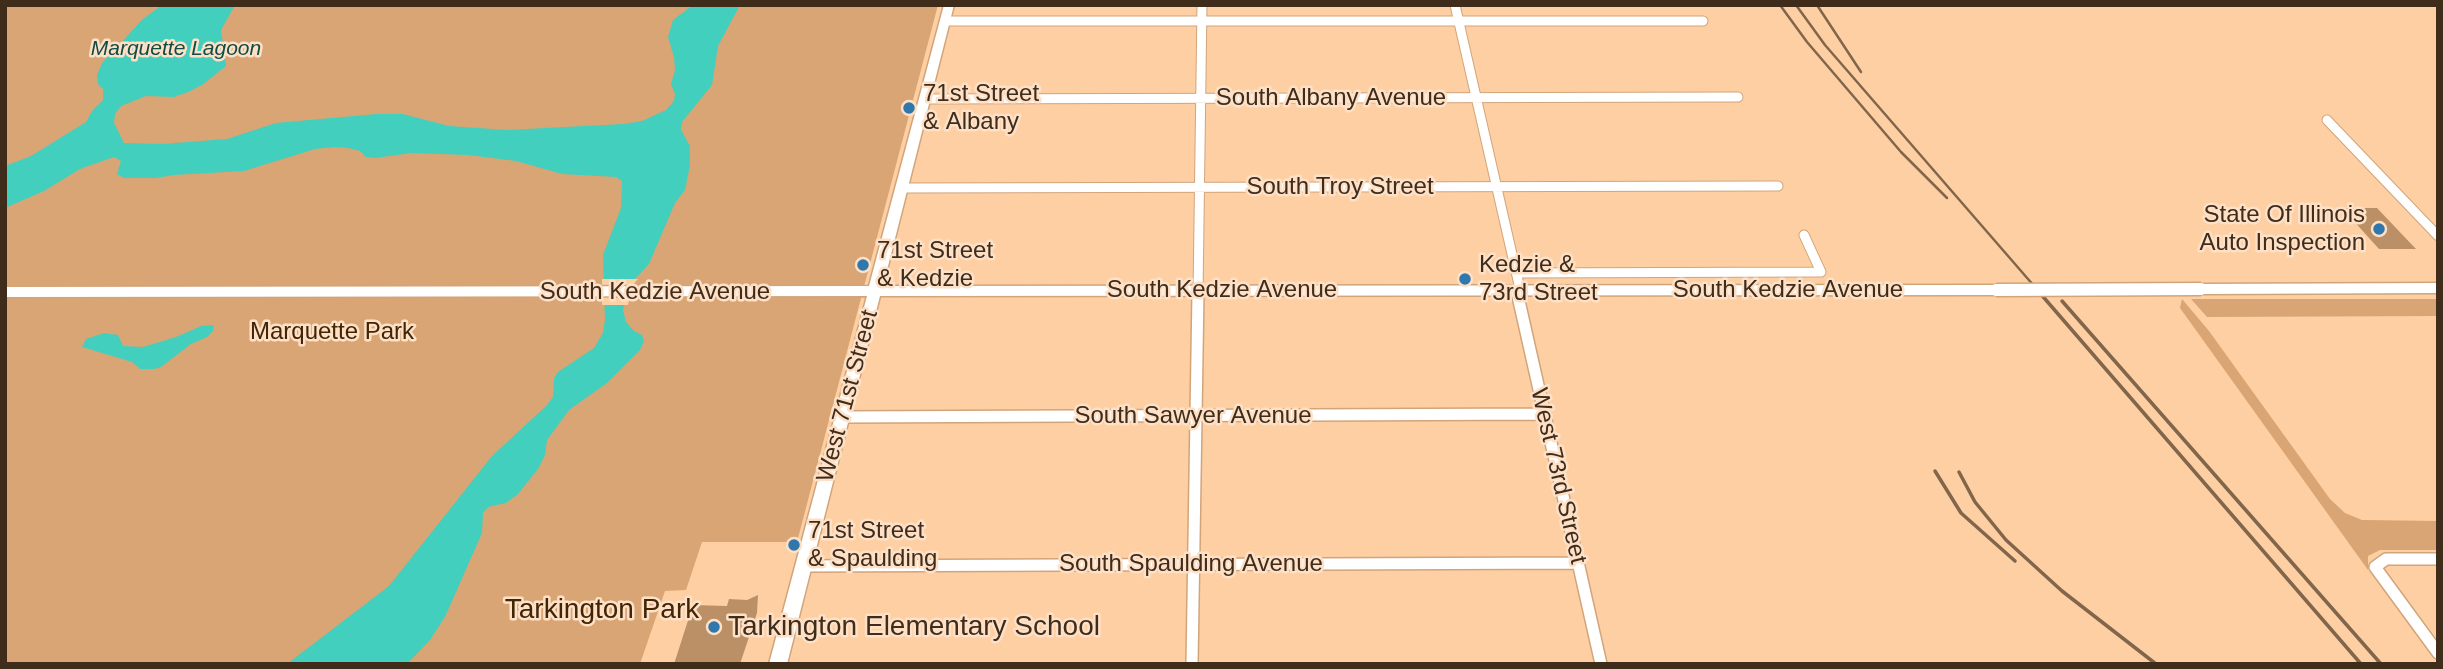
<!DOCTYPE html>
<html>
<head>
<meta charset="utf-8">
<style>
	body { margin:0 }
	#map { position:relative; width:2443px; height:669px; overflow:hidden; background:#fecfa3; font-family:Arial,sans-serif }
	canvas { display:block }
	.frame { position:absolute; inset:0; border:7px solid #3f2c1b; pointer-events:none }
</style>
</head>
<body>
<div id="map">
<canvas width="2443" height="669"></canvas>
<div class="frame"></div>
</div>
<script>
const ctx = document.querySelector('canvas').getContext('2d');
ctx.lineJoin = 'round';
function fillPath(path, color) { ctx.fillStyle = color; ctx.fill(path, 'evenodd'); }
const toPath = rows => new Path2D(rows.map(r => 'M' + r).join(''));
function trace(path, color, width, dash) { ctx.strokeStyle = color; ctx.lineWidth = width; ctx.lineCap = dash ? 'butt' : 'round'; ctx.setLineDash(dash || []); ctx.stroke(path); }
function drawText(font, color, halo, rows, align = 'center') {
  ctx.font = font + ' Arial,sans-serif'; ctx.lineWidth = 5; ctx.setLineDash([]); ctx.textBaseline = 'middle'; ctx.strokeStyle = halo; ctx.fillStyle = color; for (const [text, x, y, turn = 0] of rows) {
    ctx.save(); ctx.translate(x, y); ctx.rotate((+turn || 0) * Math.PI / 180); ctx.textAlign = isNaN(turn) ? turn : align; if (halo) ctx.strokeText(text, 0, 0); ctx.fillText(text, 0, 0); ctx.restore();
  }
}
fillPath(toPath([
	[5,5,938,5,797,542,702,542,686,590,665,591,640,664,5,664],
	[2182,299,2209,331,2330,499,2345,513,2362,520,2438,521,2438,550,2380,550,2368,556,2368,570,2180,308],
	[2191,299,2438,299,2438,316,2207,317]
]), '#d9a574');
fillPath(toPath([
	[162,5,235,5,221,30,226,66,202,85,188,92,174,97,146,96,121,106,115,114,114,123,124,143,162,144,227,139,276,123,376,114,403,114,449,126,507,130,623,124,642,121,666,110,674,101,675,94,671,84,675,70,674,57,668,37,673,20,693,5,740,5,718,46,712,85,682,122,681,130,690,146,690,165,685,190,675,203,649,264,630,284,623,310,626,322,634,331,642,335,644,341,640,350,607,383,569,410,547,440,545,455,538,469,518,494,506,503,488,507,483,513,482,533,445,617,430,640,407,664,287,664,389,586,492,456,546,406,553,397,554,378,558,372,594,348,603,333,605,320,603,255,621,208,622,181,616,177,562,174,516,161,468,155,412,153,375,158,366,157,360,151,348,148,334,147,315,149,244,171,174,175,156,178,124,178,117,174,121,161,114,157,80,169,44,191,5,208,5,166,31,156,86,122,92,111,103,100,103,89,98,84,97,75,102,63,143,19],
	[214,325,213,331,207,337,191,344,161,367,154,369,140,369,132,362,82,347,86,339,104,333,118,335,123,346,143,347,176,337,201,326]
]), '#42cfbe');
fillPath(toPath([
	[602,279,638,279,633,285,628,305,602,305]
]), '#fecfa3');
fillPath(toPath([
	[2342,208,2377,208,2416,249,2379,249],
	[758,595,757,613,740,664,674,664,693,605,727,606,729,599,747,600]
]), '#bc9066');
const streetFar1 = toPath([
	[1455,5,1520,289],
	[945,21,1703,21],
	[925,99,1738,97],
	[2327,120,2438,236],
	[902,188,1778,186],
	[1517,273,1821,272,1804,235],
	[1516,289,1517,294],
	[1198,294,1202,5]
]);
const street = toPath([
	[1517,292,1601,664],
	[842,417,1544,414],
	[2438,559,2386,559,2375,567,2438,653],
	[804,566,1578,563],
	[1192,664,1198,292]
]);
const secondary = toPath([
	[944,5,954,5,883,286,1996,285,2003,290,1996,295,880,296,787,664,769,664,867,296,5,297,5,287,869,286,944,5],
	[2438,283,2438,293,2201,294,2194,289,2201,284,2438,283]
]);
trace(streetFar1, '#d2a47a', 11);
trace(street, '#d2a47a', 14);
trace(secondary, '#d2a47a', 3);
trace(streetFar1, '#fff', 9);
trace(street, '#fff', 11);
fillPath(secondary, '#fff');
trace(toPath([
	[1780,5,1807,42,1901,152,1947,198],
	[1796,5,1825,45,2041,294],
	[1817,5,1861,72]
]), '#82664b', 2.5);
trace(toPath([
	[2039,292,2361,664],
	[2062,301,2381,664],
	[1935,471,1961,513,2015,561],
	[1959,472,1975,502,2006,540,2062,591,2156,664]
]), '#82664b', 3.5);
const secondaryBridge = toPath([
	[1996,290,2201,289]
]);
trace(secondaryBridge, '#d2a47a', 15, []);
trace(secondaryBridge, '#fff', 12);
for (const [x, y, r, color] of [
	[909,108,7,"#3077ac"],
	[2379,229,7,"#3077ac"],
	[863,265,7,"#3077ac"],
	[1465,279,7,"#3077ac"],
	[794,545,7,"#3077ac"],
	[714,627,7,"#3077ac"]
]) { const dot = new Path2D(); dot.arc(x, y, r, 0, 2 * Math.PI); ctx.fillStyle = color; ctx.fill(dot); trace(dot, '#fde0c6', 2.5); }
drawText('italic 21px', '#0f4c45', '#fde0c6', [
	["Marquette Lagoon",176,49]
]);
drawText('24px', '#3f2c1b', '#fde0c6', [
	["71st Street",923,94],
	["& Albany",923,122],
	["State Of Illinois",2365,215,"right"],
	["Auto Inspection",2365,243,"right"],
	["71st Street",877,251],
	["& Kedzie",877,279],
	["Kedzie &",1479,265],
	["73rd Street",1479,293],
	["71st Street",808,531],
	["& Spaulding",808,559]
], 'left');
drawText('24px', '#3f2c1b', '#fde0c6', [
	["South Albany Avenue",1331,98],
	["South Troy Street",1340,187],
	["South Kedzie Avenue",1222,290],
	["South Kedzie Avenue",1788,290],
	["South Kedzie Avenue",655,292],
	["West 71st Street",848,396,-75],
	["South Sawyer Avenue",1193,416],
	["West 73rd Street",1558,476,77],
	["South Spaulding Avenue",1191,564]
]);
drawText('24px', '#412505', '#fde0c6', [
	["Marquette Park",332,332]
]);
drawText('28px', '#412505', '#fde0c6', [
	["Tarkington Park",602,610]
]);
drawText('28px', '#3f2c1b', '#fde0c6', [
	["Tarkington Elementary School",728,627]
], 'left');
</script>
</body>
</html>
